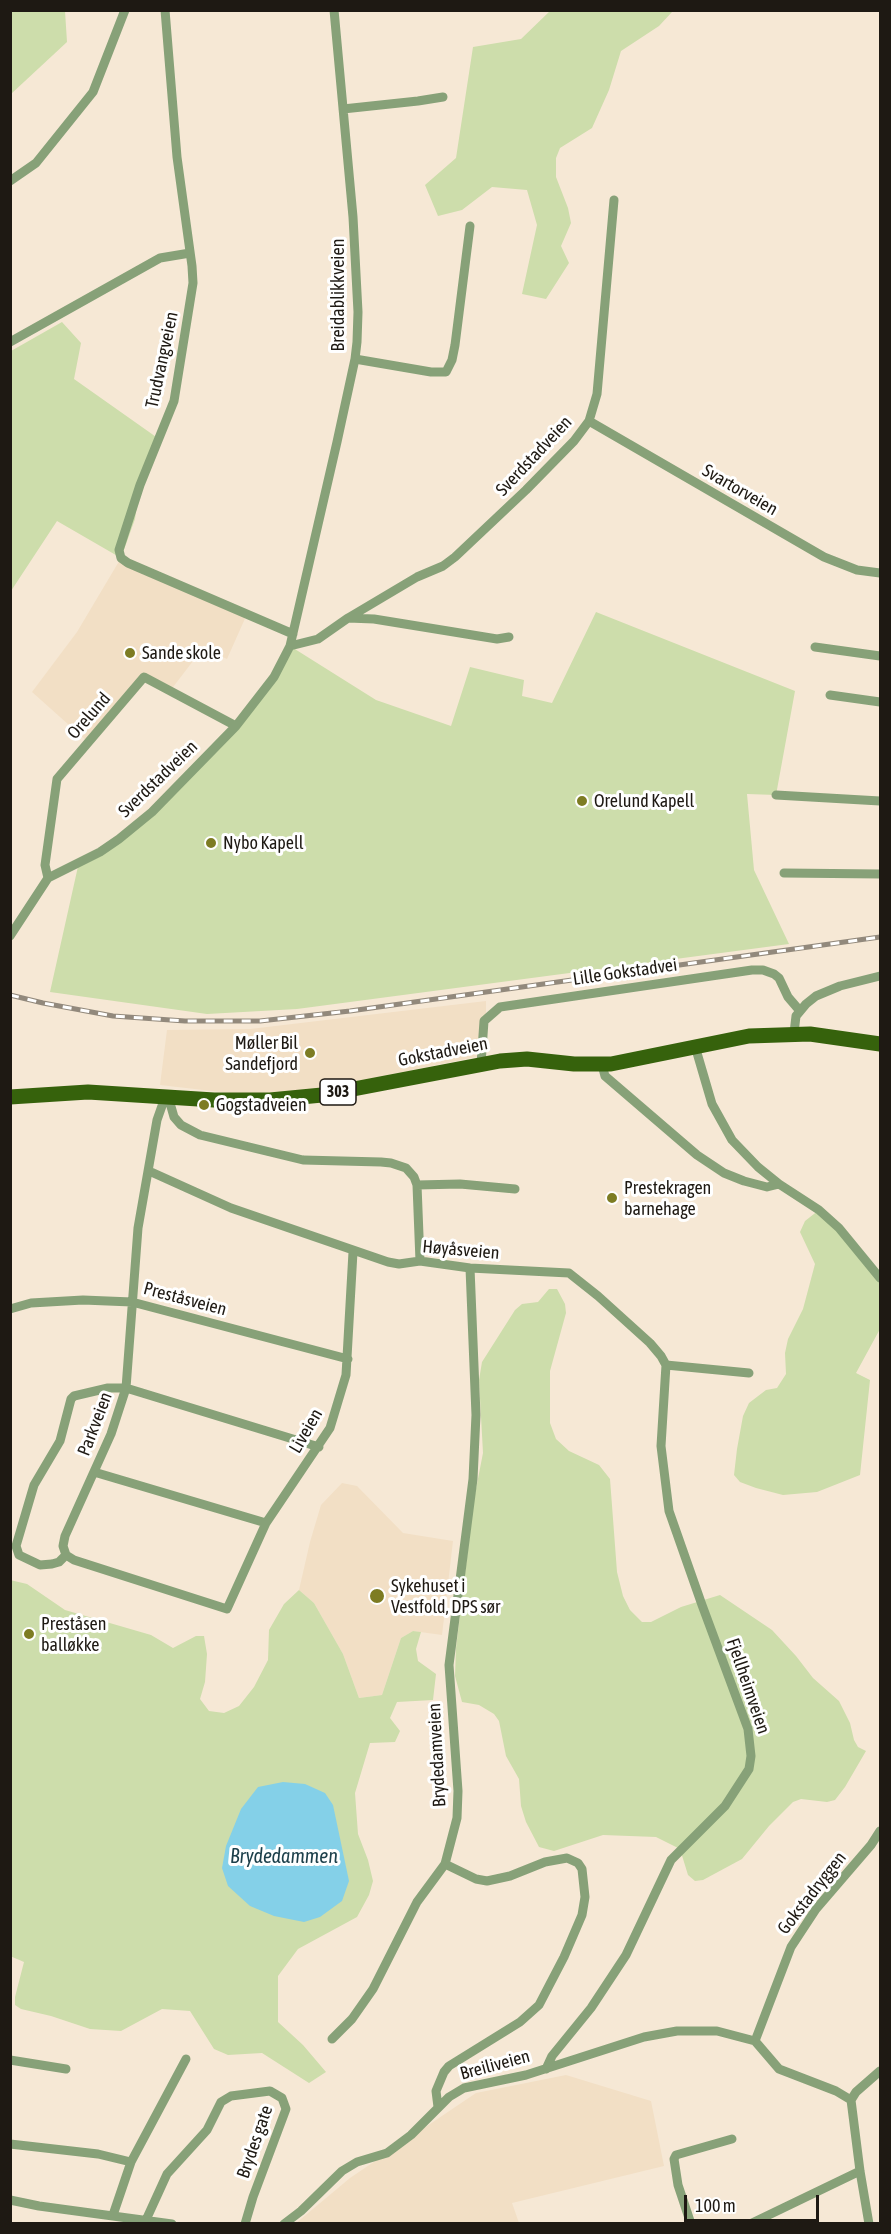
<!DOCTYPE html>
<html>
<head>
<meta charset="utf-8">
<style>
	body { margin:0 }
	#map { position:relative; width:891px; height:2234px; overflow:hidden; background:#f6e8d5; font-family:"Asap Condensed",sans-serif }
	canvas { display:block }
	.frame { position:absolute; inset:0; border:12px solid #1e1913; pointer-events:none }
	.scale { position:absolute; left:684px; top:2195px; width:135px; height:27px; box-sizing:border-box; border:3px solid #1e1913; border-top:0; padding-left:8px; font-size:18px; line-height:21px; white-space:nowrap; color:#1e1913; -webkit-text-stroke:4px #fff; paint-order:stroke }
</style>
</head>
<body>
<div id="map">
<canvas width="891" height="2234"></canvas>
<div class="frame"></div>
<div class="scale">100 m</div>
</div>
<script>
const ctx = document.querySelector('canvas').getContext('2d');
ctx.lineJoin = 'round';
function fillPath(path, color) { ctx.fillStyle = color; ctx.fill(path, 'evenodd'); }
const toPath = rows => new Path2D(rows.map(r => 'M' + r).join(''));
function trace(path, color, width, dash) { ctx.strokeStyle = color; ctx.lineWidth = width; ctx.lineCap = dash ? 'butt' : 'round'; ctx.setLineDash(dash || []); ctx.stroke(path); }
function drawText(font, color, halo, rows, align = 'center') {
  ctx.font = font + ' "Asap Condensed",sans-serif'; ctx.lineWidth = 6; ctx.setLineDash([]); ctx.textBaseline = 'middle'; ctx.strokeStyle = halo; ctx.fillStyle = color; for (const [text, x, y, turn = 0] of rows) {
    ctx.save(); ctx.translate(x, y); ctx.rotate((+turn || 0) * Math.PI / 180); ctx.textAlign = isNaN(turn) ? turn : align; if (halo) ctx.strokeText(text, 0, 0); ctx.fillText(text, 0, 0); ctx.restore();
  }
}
fillPath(toPath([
	[121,558,247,614,227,659,203,648,170,691,144,677,88,742,32,692,77,632],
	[486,1001,486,1055,308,1091,238,1094,160,1085,167,1030,250,1029],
	[342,1483,357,1486,403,1533,453,1541,442,1635,413,1631,401,1638,382,1695,359,1698,343,1654,314,1603,299,1590,310,1542,321,1505],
	[566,2075,651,2101,664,2166,512,2203,519,2223,295,2224,350,2178,476,2093]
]), '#f2dfc5');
fillPath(toPath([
	[11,10,65,11,67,42,11,94],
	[550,11,672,12,659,26,621,51,609,90,592,128,560,148,556,158,556,177,568,208,571,223,561,246,569,263,546,299,522,294,537,225,527,190,492,187,462,210,438,216,425,185,456,158,473,47,521,39],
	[62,322,81,343,74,379,159,439,140,485,135,519,121,558,57,521,11,591,11,351],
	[596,612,795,691,776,795,747,794,754,870,789,944,297,1009,207,1014,50,992,79,862,119,839,236,726,290,646,376,700,451,726,470,667,524,680,522,696,552,703],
	[819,1210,880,1280,880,1329,856,1373,870,1380,860,1475,817,1492,783,1495,756,1488,740,1482,734,1475,737,1449,743,1416,749,1403,766,1390,777,1388,786,1374,785,1353,788,1339,803,1309,815,1264,800,1232,805,1221],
	[549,1289,557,1289,565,1304,566,1313,550,1371,550,1423,556,1439,569,1451,599,1465,610,1479,617,1572,623,1596,630,1610,642,1622,651,1622,681,1607,720,1595,772,1630,796,1656,813,1678,839,1701,850,1723,854,1740,858,1747,866,1751,845,1787,835,1800,827,1802,801,1799,793,1802,769,1826,742,1859,703,1880,695,1881,688,1875,680,1849,656,1837,603,1835,554,1851,539,1847,526,1822,521,1806,519,1779,506,1756,499,1721,494,1714,479,1705,462,1702,455,1676,456,1648,474,1499,483,1453,479,1380,482,1362,515,1310,522,1304,538,1302],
	[10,1580,27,1584,65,1610,151,1635,173,1648,196,1636,204,1636,207,1654,205,1682,200,1699,209,1711,224,1713,239,1706,254,1687,268,1660,269,1630,284,1604,299,1590,314,1603,343,1654,359,1698,382,1695,401,1638,413,1631,421,1632,416,1649,418,1661,436,1674,433,1700,397,1702,390,1718,400,1731,395,1742,370,1743,355,1793,358,1834,368,1860,373,1881,369,1895,357,1917,298,1949,278,1976,278,2022,303,2045,326,2072,309,2083,262,2053,228,2055,214,2049,190,2011,162,2009,121,2031,90,2029,51,2016,21,2009,15,2005,15,1997,24,1962,10,1956]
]), '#cdddab');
fillPath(toPath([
	[283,1782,305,1784,325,1793,333,1805,349,1881,342,1901,320,1917,304,1922,274,1916,250,1906,228,1886,222,1868,226,1846,241,1809,258,1787]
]), '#84d0e8');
trace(toPath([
	[165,10,177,157,192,266,193,283,174,401,140,485,119,550,121,558,128,563,293,634],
	[343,109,418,101,443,97],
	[10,181,36,163,93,92,125,10],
	[10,342,160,258,190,253],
	[355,359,431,372,446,372,452,360,455,345,470,226],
	[589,421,824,557,857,570,880,573],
	[348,618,374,619,497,639,509,637],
	[290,646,318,639,348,618,417,577,443,566,455,557,526,490,574,441,589,421,597,394,614,200],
	[815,647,880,656],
	[830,695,880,702],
	[776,795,880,801],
	[784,873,880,874],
	[48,878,45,865,57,779,144,677,236,726],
	[10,936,48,878,100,852,119,839,152,812,236,726,274,677,290,646,337,442,355,359,357,342,358,312,353,217,334,10],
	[794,1033,796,1016,806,1004,816,996,840,986,880,976],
	[695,1046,712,1104,732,1140,758,1167,779,1184,819,1210,839,1228,880,1278],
	[481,1064,484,1021,500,1007,752,970,763,970,774,974,779,978,788,997,800,1011],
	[602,1065,605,1076,697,1155,724,1173,744,1181,767,1187,779,1184],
	[168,1096,163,1103,157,1120,138,1228,126,1388,111,1434,65,1536,63,1546,66,1555,74,1560,227,1609,266,1523,330,1428,346,1375,353,1252],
	[168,1096,174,1117,181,1125,200,1135,303,1160,381,1162,391,1163,406,1168,414,1177,417,1185,420,1261],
	[149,1171,231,1208,388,1262,399,1264,420,1261,470,1268,569,1273,598,1296,650,1343,661,1356,666,1365],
	[417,1185,460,1184,515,1189],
	[10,1309,31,1303,83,1300,132,1302,348,1359],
	[666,1365,749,1373],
	[94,1472,266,1523],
	[66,1555,59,1562,52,1564,40,1565,19,1555,16,1546,34,1485,60,1441,71,1399,74,1396,108,1388,126,1388,319,1447],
	[332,2039,352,2019,373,1989,417,1902,445,1864,457,1818,458,1791,449,1665,473,1479,476,1415,470,1268],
	[10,2060,66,2069],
	[546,2069,552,2056,591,2008,626,1955,671,1860,725,1806,749,1769,751,1756,748,1729,702,1605,669,1511,661,1446,666,1365],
	[851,2100,836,2091,779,2069,755,2041,791,1947,816,1909,871,1845,880,1831],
	[851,2100,860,2171,869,2224],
	[851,2100,856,2092,880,2071],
	[438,2107,436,2091,444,2072,449,2066,520,2022,539,2005,564,1957,582,1915,585,1897,582,1869,578,1863,567,1858,545,1862,510,1876,487,1881,476,1879,445,1864],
	[10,2144,98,2154,131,2162],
	[10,2200,39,2206,172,2224],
	[113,2215,131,2162,186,2059],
	[146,2220,167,2174,207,2130,221,2102,231,2096,270,2091,282,2098,286,2109,253,2197,245,2224],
	[284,2224,301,2211,342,2171,357,2162,387,2153,411,2135,449,2097,464,2088,526,2075,644,2037,677,2031,717,2031,755,2041],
	[691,2224,678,2185,674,2159,676,2155,732,2139],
	[750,2224,860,2171]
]), '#87a178', 9);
trace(toPath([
	[10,1097,88,1092,214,1100,270,1100,322,1095,500,1061,527,1059,574,1064,611,1064,749,1036,810,1034,880,1044]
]), '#36620c', 15);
const rail = toPath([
	[10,995,43,1003,113,1016,185,1021,260,1021,350,1011,880,937]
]);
trace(rail, '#92897c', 5);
trace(rail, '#fff', 3, [9]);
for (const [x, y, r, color] of [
	[130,653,6,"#7d7c23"],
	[582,801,6,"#7d7c23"],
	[211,843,6,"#7d7c23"],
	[310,1053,6,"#7d7c23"],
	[204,1105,6,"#7d7c23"],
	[612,1198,6,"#7d7c23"],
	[377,1596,8,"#7d7c23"],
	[29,1634,6,"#7d7c23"]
]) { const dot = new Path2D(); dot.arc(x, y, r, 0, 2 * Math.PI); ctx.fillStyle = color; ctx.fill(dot); trace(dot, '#fff', 2); }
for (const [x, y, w] of [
	[338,1092,36]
]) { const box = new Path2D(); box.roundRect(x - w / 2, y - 13, w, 26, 4.5); ctx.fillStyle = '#fff'; ctx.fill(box); trace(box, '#1e1913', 1.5); }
drawText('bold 16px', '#1e1913', null, [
	["303",338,1092]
]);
drawText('18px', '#1e1913', '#fff', [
	["Breidablikkveien",338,295,-90],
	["Trudvangveien",162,360,-78],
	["Sverdstadveien",534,456,-47],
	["Svartorveien",740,490,30],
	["Orelund",89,716,-49],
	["Sverdstadveien",158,779,-44],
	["Lille Gokstadvei",625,972,-8],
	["Gokstadveien",443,1052,-11],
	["Høyåsveien",461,1250,5],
	["Preståsveien",185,1299,15],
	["Parkveien",95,1424,-69],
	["Liveien",306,1431,-60],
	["Fjellheimveien",748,1686,71],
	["Brydedamveien",437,1755,-93],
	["Gokstadryggen",812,1893,-52],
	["Breiliveien",495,2065,-15],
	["Brydes gate",255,2142,-71]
]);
drawText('18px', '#1e1913', '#fff', [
	["Sande skole",142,653],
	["Orelund Kapell",594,801],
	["Nybo Kapell",223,843],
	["Møller Bil",298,1043,"right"],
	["Sandefjord",298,1064,"right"],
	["Gogstadveien",216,1105],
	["Prestekragen",624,1188],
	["barnehage",624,1209],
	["Sykehuset i",391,1586],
	["Vestfold, DPS sør",391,1607],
	["Preståsen",41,1624],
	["balløkke",41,1645]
], 'left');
drawText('italic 20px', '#1d404b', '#fff', [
	["Brydedammen",284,1857]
]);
</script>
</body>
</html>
